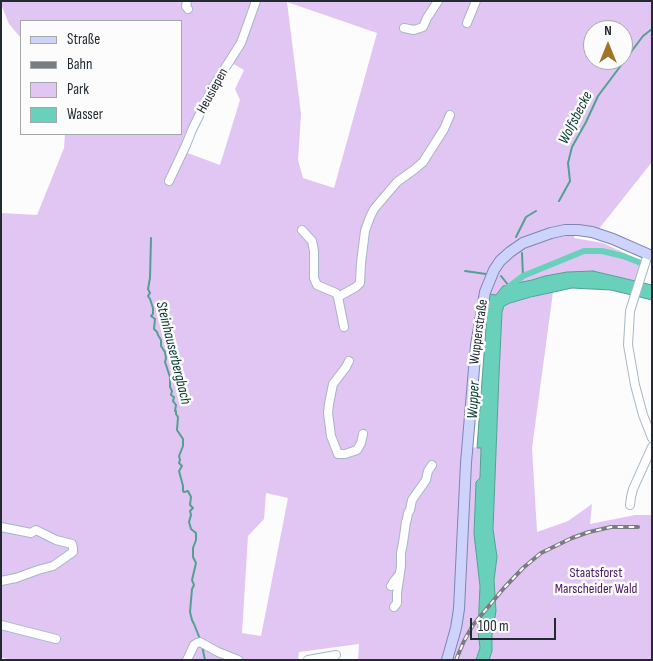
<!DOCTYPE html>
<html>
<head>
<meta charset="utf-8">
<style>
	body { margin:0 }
	#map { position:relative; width:653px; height:661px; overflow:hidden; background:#fcfcfc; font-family:"Sofia Sans Condensed",sans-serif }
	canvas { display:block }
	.frame { position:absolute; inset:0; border:2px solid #232b32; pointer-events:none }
	.legend { position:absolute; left:20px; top:20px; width:162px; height:115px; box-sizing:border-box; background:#fcfcfc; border:1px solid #a5a8ab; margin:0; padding:6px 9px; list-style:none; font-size:15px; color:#232b32 }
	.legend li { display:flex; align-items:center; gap:10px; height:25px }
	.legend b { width:25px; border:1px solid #a5a8ab }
	.north { position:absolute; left:583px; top:20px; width:50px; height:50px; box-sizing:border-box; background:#fcfcfc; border:1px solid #a5a8ab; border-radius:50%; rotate:0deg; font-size:14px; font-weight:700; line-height:20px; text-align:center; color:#232b32 }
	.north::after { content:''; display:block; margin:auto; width:18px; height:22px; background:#a17425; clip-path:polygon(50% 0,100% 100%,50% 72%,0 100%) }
	.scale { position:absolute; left:470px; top:618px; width:86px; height:22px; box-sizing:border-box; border:2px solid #232b32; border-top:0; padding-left:6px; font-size:15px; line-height:18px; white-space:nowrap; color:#232b32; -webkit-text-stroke:4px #fcfcfc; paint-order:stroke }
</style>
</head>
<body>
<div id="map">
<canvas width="653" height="661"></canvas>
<div class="frame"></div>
<ul class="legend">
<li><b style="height:6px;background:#cdd3fb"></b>Straße</li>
<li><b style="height:6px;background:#787d81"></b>Bahn</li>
<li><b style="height:14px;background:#e1c6f4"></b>Park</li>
<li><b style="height:14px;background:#69d1bb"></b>Wasser</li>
</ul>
<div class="north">N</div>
<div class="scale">100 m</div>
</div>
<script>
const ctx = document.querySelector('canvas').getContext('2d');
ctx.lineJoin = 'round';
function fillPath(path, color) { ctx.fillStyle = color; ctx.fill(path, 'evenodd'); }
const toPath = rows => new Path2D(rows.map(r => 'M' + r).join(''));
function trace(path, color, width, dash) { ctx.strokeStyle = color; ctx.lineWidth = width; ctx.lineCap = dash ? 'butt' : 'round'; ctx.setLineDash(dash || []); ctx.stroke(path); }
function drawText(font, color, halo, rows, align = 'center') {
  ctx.font = font + ' "Sofia Sans Condensed",sans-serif'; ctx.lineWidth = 5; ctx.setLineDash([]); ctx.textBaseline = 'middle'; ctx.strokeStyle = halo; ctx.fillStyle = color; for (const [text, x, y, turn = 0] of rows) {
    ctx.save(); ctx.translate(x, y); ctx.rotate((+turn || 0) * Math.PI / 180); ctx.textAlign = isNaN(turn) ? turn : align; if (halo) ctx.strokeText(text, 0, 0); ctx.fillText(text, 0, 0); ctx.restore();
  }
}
fillPath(toPath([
	[1,1,652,1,652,162,598,230,575,227,574,238,603,243,641,261,635,281,593,271,567,272,545,276,496,295,491,294,489,304,482,306,468,447,481,448,480,479,476,483,474,534,480,586,478,631,480,648,476,660,427,660,425,659,424,660,358,660,359,644,299,652,298,660,189,660,201,641,185,660,10,660,1,657,1,213,37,215,64,148,65,134,181,134,181,21,21,21,21,38,9,24,1,4],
	[287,2,377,33,334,188,303,178,298,160,301,114],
	[593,30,623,30,623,60,593,60],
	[230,62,244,70,235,89,240,100,220,165,185,152,215,85],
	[266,493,288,498,261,636,242,633,248,536,264,519],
	[553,292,532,448,537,532,568,521,592,504,590,524,635,515,652,515,652,660,489,660,492,651,492,635,496,610,494,580,497,557,493,529,499,375,502,312,504,306,510,303]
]), '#e1c6f4');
const water = toPath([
	[593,271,652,285,652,300,611,290,572,288,531,297,510,303,504,306,502,312,499,375,493,529,497,557,494,580,496,611,492,635,492,651,489,660,476,660,480,648,478,631,480,586,474,534,476,482,480,478,481,448,477,448,487,314,490,294,496,295,503,286,532,280,545,276,567,272,593,271]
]);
fillPath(water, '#69d1bb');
trace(water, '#549f92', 1);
trace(toPath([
	[559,201,570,181,568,163,572,147,586,122,598,96,643,36,652,29],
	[516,237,526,217,536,211],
	[151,238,150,278,148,289,150,293,148,296,150,299,153,308,153,314,151,316,155,319,154,329,157,332,158,335,161,340,161,346,165,352,166,358,165,362,170,377,170,387,172,391,171,395,174,397,173,401,176,405,175,411,176,411,176,414,178,417,177,430,183,439,183,446,179,456,180,460,179,463,182,466,179,471,183,486,183,491,184,492,188,491,191,497,190,505,193,508,190,511,191,515,189,522,191,529,196,533,196,540,193,548,193,557,196,563,192,580,194,585,192,589,190,612,192,620,194,624,200,639],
	[522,253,523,276],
	[465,271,486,274],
	[501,276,509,286],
	[202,646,205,660]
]), '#549f92', 2);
trace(toPath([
	[506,289,523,276,584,251,602,251,623,256,641,263]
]), '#69d1bb', 6);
const minor = toPath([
	[187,1,186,6,188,9],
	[467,23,476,1],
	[404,28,414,30,423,27,427,18,438,1],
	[169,181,186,145,192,130,213,87,241,43,256,1],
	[302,230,312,241,314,251,314,278,317,285,336,293,338,297,344,327],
	[648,254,630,311,628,345,635,385,643,415,652,438],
	[338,297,356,287,360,283,361,263,365,231,370,217,374,209,397,182,415,169,423,162,444,129,450,115],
	[349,361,346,367,333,384,329,404,328,413,331,436,338,454,345,454,357,450,361,443,363,434],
	[630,505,631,497,633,489,652,447],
	[1,527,31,533,36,530,56,540,72,544,73,548,73,552,53,566,38,570,16,578,1,581],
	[391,586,394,581,399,575],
	[394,607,397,603,397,593,401,566,401,553,403,543,406,522,407,519,408,513,410,510,412,500,426,480,428,471,432,465],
	[1,625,56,639],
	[187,660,194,645,197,643,200,642,218,652,238,660],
	[308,660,336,655]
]);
const major = toPath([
	[447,660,456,628,459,609,466,463,476,345,485,292,494,270,500,261,510,252,523,243,551,233,565,230,578,230,592,232,613,239,652,256]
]);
trace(minor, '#a3b7c7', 10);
trace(major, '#7c85b3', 12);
trace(minor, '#fff', 8);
trace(major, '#cdd3fb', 10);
const rail = toPath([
	[456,660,464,641,473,625,504,588,523,568,541,553,572,538,589,532,611,527,638,527]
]);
trace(rail, '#787d81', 4);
trace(rail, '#fcfcfc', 2, [5.5]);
drawText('14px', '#232b32', '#fcfcfc', [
	["Heusiepen",213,91,-61],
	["Wupperstraße",479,332,-82]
]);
drawText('14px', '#491564', '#fcfcfc', [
	["Staatsforst",596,573],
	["Marscheider Wald",596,589]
]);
drawText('italic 15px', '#01352c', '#fcfcfc', [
	["Wolfsbecke",576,118,-63],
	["Steinhauserbergbach",173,353,76],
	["Wupper",474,400,-87]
]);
</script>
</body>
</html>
